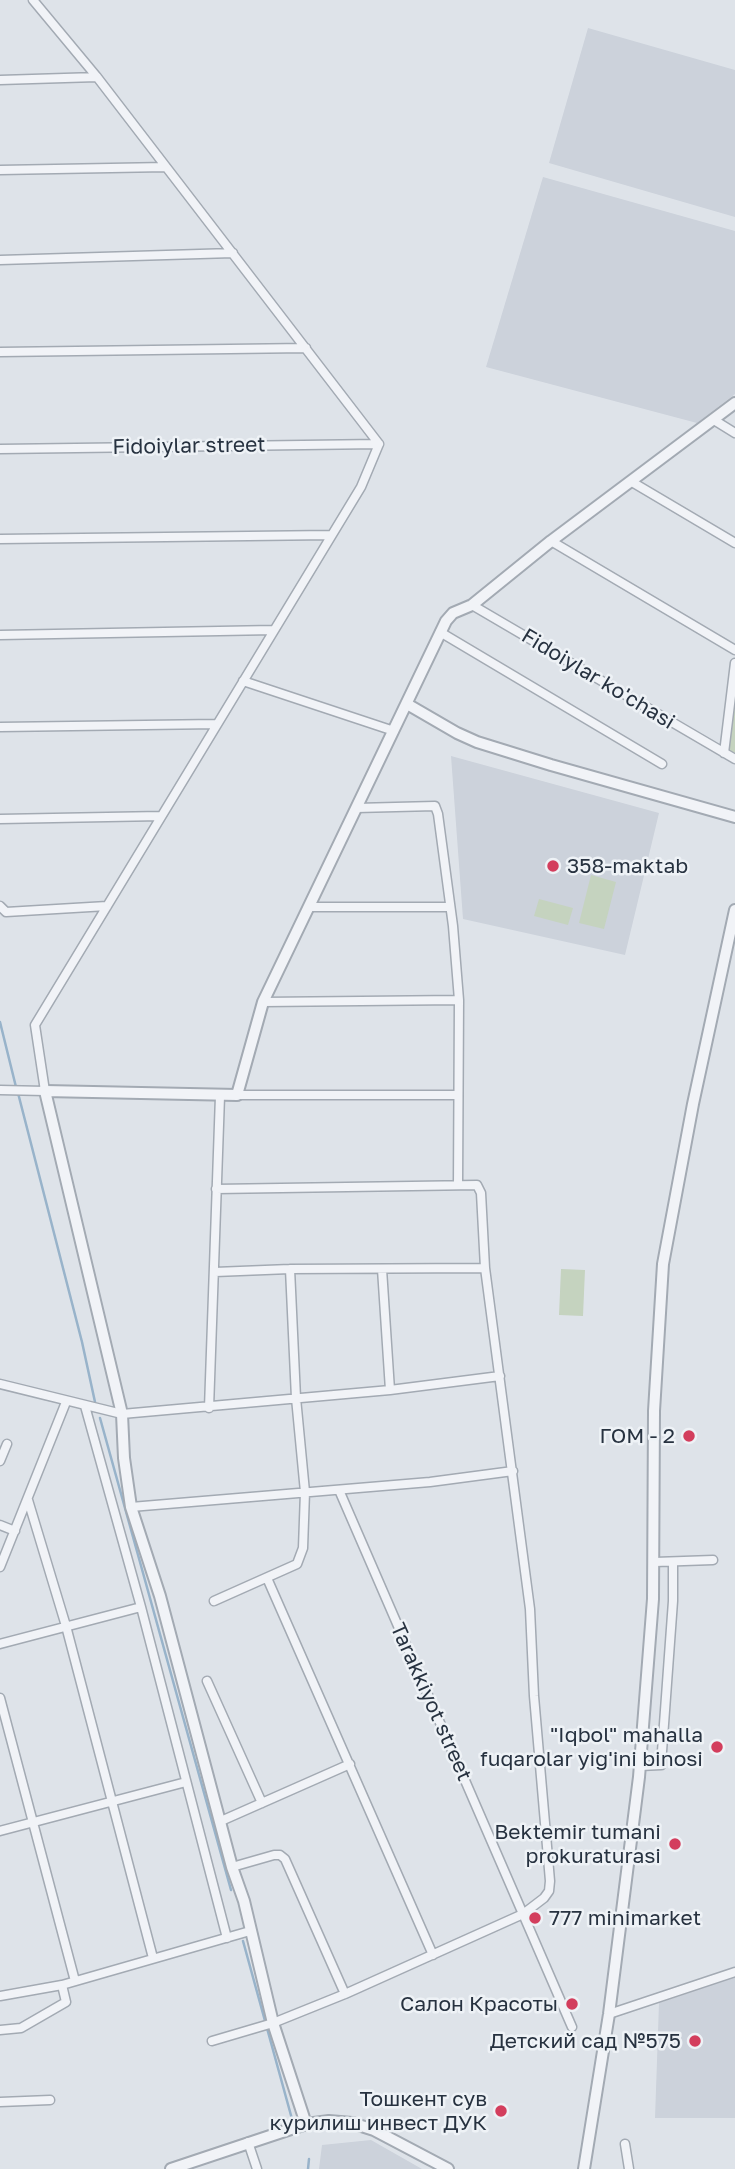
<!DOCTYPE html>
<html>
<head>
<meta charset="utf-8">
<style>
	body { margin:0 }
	canvas { display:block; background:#dee3e9 }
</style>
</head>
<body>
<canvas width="735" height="2169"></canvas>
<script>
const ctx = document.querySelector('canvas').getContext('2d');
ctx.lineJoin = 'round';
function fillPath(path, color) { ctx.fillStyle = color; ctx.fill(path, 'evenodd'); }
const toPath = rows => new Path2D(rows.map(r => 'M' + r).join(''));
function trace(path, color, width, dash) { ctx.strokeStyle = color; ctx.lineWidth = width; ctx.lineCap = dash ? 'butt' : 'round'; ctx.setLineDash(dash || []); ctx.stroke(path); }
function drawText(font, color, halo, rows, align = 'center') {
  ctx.font = font + ' "Golos Text",sans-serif'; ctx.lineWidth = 5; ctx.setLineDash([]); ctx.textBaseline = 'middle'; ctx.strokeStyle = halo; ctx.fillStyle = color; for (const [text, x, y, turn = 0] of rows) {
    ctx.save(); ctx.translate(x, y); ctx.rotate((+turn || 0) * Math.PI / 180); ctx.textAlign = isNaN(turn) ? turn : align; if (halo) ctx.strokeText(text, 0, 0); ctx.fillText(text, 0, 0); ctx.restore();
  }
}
fillPath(toPath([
	[588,28,735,70,735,217,549,163],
	[543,177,735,231,735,394,697,423,486,367],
	[451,756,659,813,625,955,463,919],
	[735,1977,735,2118,655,2118,659,2003],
	[371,2140,422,2169,319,2169,322,2145]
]), '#ccd2db');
fillPath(toPath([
	[735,693,735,753,728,750],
	[591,875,616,882,604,929,579,923],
	[539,899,573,908,568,925,534,916],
	[561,1269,585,1270,583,1316,559,1315]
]), '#c5d3bf');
trace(toPath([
	[0,1022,16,1087],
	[18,1093,82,1342,95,1402],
	[100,1418,231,1890],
	[243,1941,292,2119],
	[308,2169,309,2159]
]), '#98b3ca', 2.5);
const minor = toPath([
	[33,0,97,77,379,444],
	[0,80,97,77],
	[0,170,166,167],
	[0,260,233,253],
	[0,352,306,348],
	[714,420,735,433],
	[0,449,379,444],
	[632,482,735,543],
	[0,539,331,535],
	[551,541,735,650],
	[472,605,735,759],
	[440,632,662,764],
	[0,635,274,630],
	[243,681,394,731],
	[0,727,217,724],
	[724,753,735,663],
	[356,808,435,806,438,814,453,926,459,1000,458,1185],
	[0,819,161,816],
	[0,906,6,912,107,906],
	[309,907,450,907],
	[263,1002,459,1000],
	[0,1090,45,1091,35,1025,361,487,379,444],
	[237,1095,458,1095],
	[382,1269,390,1390],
	[215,1272,290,1269,485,1268],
	[0,1384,122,1414,390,1390,500,1376],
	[85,1406,141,1607,227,1938],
	[209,1408,220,1096],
	[0,1461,7,1444],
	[339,1490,572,2027],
	[28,1500,66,1626,153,1958],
	[131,1507,430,1482,513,1471],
	[0,1525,15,1531],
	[655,1562,713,1560],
	[0,1567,66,1402],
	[267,1578,433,1955],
	[214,1601,297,1564,303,1548,305,1492,296,1398,290,1269],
	[0,1644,141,1607],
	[207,1681,262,1803],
	[0,1698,75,1981],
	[640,1766,661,1765,673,1601,673,1562],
	[221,1821,350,1764],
	[0,1831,186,1782],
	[232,1867,274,1855,280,1855,285,1859,345,1994],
	[0,1996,62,1985],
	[609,2014,735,1972],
	[0,2030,21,2028,66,2002,62,1985,250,1931],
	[212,2041,273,2023,345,1994,523,1914,544,1898,549,1891,550,1881,534,1696,530,1609,485,1268,481,1193,477,1185,216,1189],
	[0,2102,50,2100],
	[248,2142,257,2169],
	[625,2144,629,2169]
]);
const tertiary = toPath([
	[407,704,457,733,477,742,551,765,735,817],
	[306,2124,273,2023,244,1901,232,1867,160,1596,131,1507,124,1458,122,1414,45,1091,237,1095,263,1002,446,621,453,613,472,605,551,541,735,403],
	[171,2169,306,2124,329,2121,352,2123,374,2130,448,2169],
	[584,2169,609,2014,639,1777,653,1599,654,1411,663,1264,693,1104,735,910]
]);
trace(minor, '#a3aab3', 11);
trace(tertiary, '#a3aab3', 14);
trace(minor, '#f1f3f7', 8);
trace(tertiary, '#f1f3f7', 10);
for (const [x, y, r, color] of [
	[553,866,7,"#d33e5d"],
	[689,1436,7,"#d33e5d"],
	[717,1747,7,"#d33e5d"],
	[675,1844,7,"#d33e5d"],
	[535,1918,7,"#d33e5d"],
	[572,2004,7,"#d33e5d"],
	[695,2041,7,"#d33e5d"],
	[501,2111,7,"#d33e5d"]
]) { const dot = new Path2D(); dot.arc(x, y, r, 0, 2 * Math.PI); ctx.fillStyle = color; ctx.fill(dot); trace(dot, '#eef2f6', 2.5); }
drawText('21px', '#273240', '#eef2f6', [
	["Fidoiylar street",189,446,-1],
	["Fidoiylar ko'chasi",598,679,31],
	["Tarakkiyot street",431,1702,66]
]);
drawText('21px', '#273240', '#eef2f6', [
	["358-maktab",567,866,"left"],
	["ГОМ - 2",675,1436],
	["\"Iqbol\" mahalla",703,1735],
	["fuqarolar yig'ini binosi",703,1759],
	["Bektemir tumani",661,1832],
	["prokuraturasi",661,1856],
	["777 minimarket",549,1918,"left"],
	["Салон Красоты",558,2004],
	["Детский сад №575",681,2041],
	["Тошкент сув",487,2099],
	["курилиш инвест ДУК",487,2123]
], 'right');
</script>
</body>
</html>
